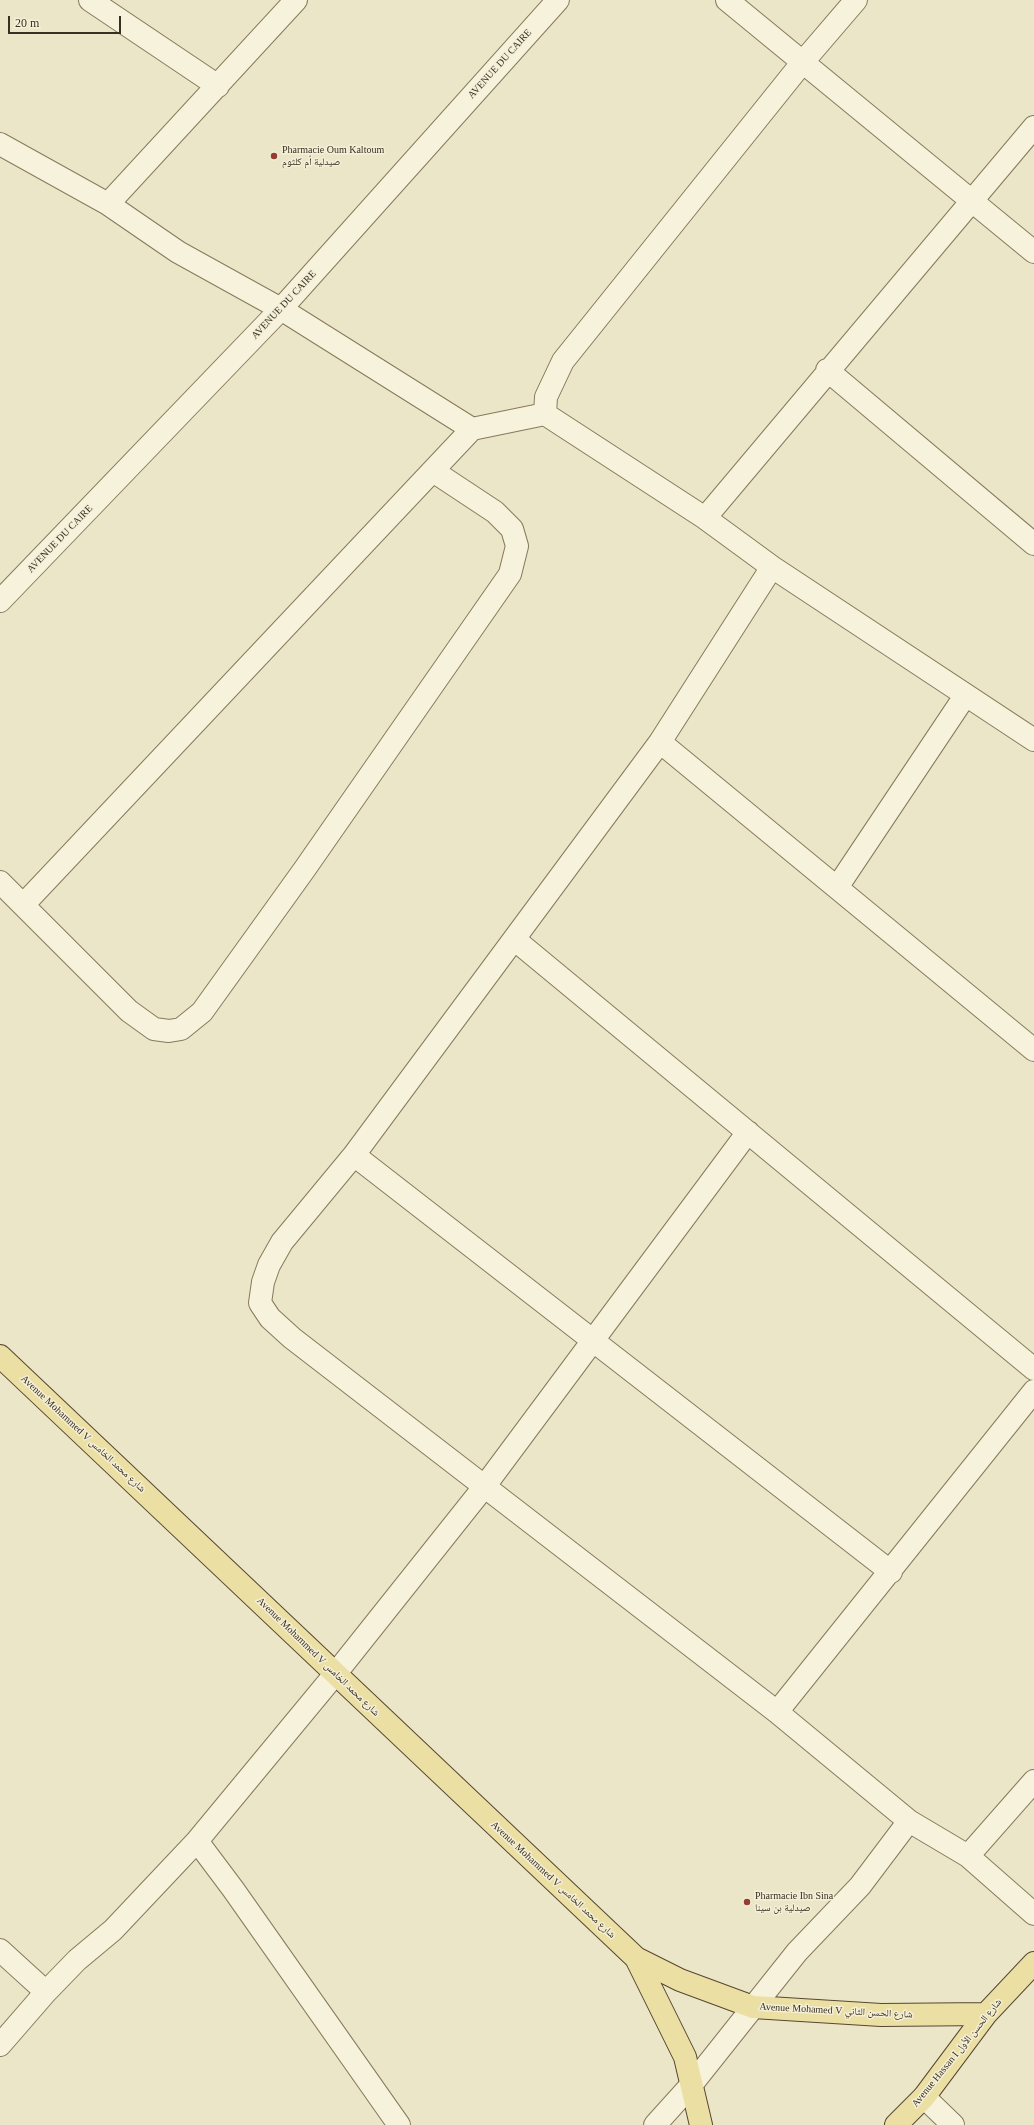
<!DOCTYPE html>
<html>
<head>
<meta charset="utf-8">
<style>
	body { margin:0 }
	#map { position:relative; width:1034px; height:2125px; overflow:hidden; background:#ece6c8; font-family:"Times New Roman",serif }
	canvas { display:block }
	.scale { position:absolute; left:8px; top:16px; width:113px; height:18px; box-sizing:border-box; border:2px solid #382f21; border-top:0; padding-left:5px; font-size:12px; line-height:14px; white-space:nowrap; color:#382f21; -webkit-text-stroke:3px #f4efd7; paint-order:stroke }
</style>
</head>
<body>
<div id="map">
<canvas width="1034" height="2125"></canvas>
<div class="scale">20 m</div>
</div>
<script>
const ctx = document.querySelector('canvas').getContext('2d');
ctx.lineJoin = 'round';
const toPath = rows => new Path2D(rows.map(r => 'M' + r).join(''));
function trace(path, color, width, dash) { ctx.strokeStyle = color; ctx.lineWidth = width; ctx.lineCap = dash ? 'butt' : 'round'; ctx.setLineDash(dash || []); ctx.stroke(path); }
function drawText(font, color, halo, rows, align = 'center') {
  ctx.font = font + ' "Times New Roman","Noto Naskh Arabic",serif'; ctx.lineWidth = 3; ctx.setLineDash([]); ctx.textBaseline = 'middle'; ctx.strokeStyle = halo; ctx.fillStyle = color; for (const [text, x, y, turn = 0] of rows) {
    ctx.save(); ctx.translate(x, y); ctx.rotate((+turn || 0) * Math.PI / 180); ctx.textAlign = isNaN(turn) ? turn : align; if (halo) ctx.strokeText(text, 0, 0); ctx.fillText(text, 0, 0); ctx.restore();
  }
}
const minor = toPath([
	[90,0,218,86],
	[727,0,1034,252],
	[0,144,108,204,178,252,281,309,472,429],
	[108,204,296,0],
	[827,370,1034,544],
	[545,414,705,518,772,567,1034,740],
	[705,518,1034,127],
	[772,567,660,742,354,1155,282,1242,269,1265,263,1282,260,1303,270,1318,292,1338,777,1712,909,1821,968,1856,1034,1914],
	[0,601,281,309,558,0],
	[660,742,1034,1050],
	[0,882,129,1011,154,1029,169,1031,181,1029,202,1012,304,870,510,574,517,546,512,529,495,512,433,471],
	[838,886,965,696],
	[24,904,472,429,545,414,546,397,563,361,802,63,856,0],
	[514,939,1034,1369],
	[354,1155,891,1572],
	[777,1712,1034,1391],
	[197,1841,336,1673,484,1487,748,1132],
	[968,1856,1034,1781],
	[0,1950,46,1992,77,1960,113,1930,197,1841,233,1889,399,2125],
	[0,2045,46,1992],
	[924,2097,953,2125],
	[655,2125,692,2084,797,1952,860,1886,909,1821]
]);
const major = toPath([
	[0,1356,636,1958,680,1980,753,2007,881,2015,986,2014],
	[636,1958,685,2057,701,2125],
	[896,2125,924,2097,986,2014,1034,1963]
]);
trace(minor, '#87795e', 24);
trace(major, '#554732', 24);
trace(minor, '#f7f2db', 22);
trace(major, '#ecdfa3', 22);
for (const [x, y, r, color] of [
	[274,156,4,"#923f32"],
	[747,1902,4,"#923f32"]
]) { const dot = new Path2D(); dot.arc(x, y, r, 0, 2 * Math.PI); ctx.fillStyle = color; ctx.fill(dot); trace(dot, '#f4efd7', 1.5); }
drawText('10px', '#382f21', '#f4efd7', [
	["AVENUE DU CAIRE",500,64,-48],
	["AVENUE DU CAIRE",284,305,-47],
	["AVENUE DU CAIRE",60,539,-46],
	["Avenue Mohammed V شارع محمد الخامس",83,1434,43],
	["Avenue Mohammed V شارع محمد الخامس",318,1657,44],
	["Avenue Mohammed V شارع محمد الخامس",553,1880,43],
	["Avenue Mohamed V شارع الحسن الثاني",836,2011,3],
	["Avenue Hassan I شارع الحسن الأول",957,2053,-51]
]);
drawText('10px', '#382f21', '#f4efd7', [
	["Pharmacie Oum Kaltoum",282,150],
	["صيدلية أم كلثوم",282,162],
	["Pharmacie Ibn Sina",755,1896],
	["صيدلية بن سينا",755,1908]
], 'left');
</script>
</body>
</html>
